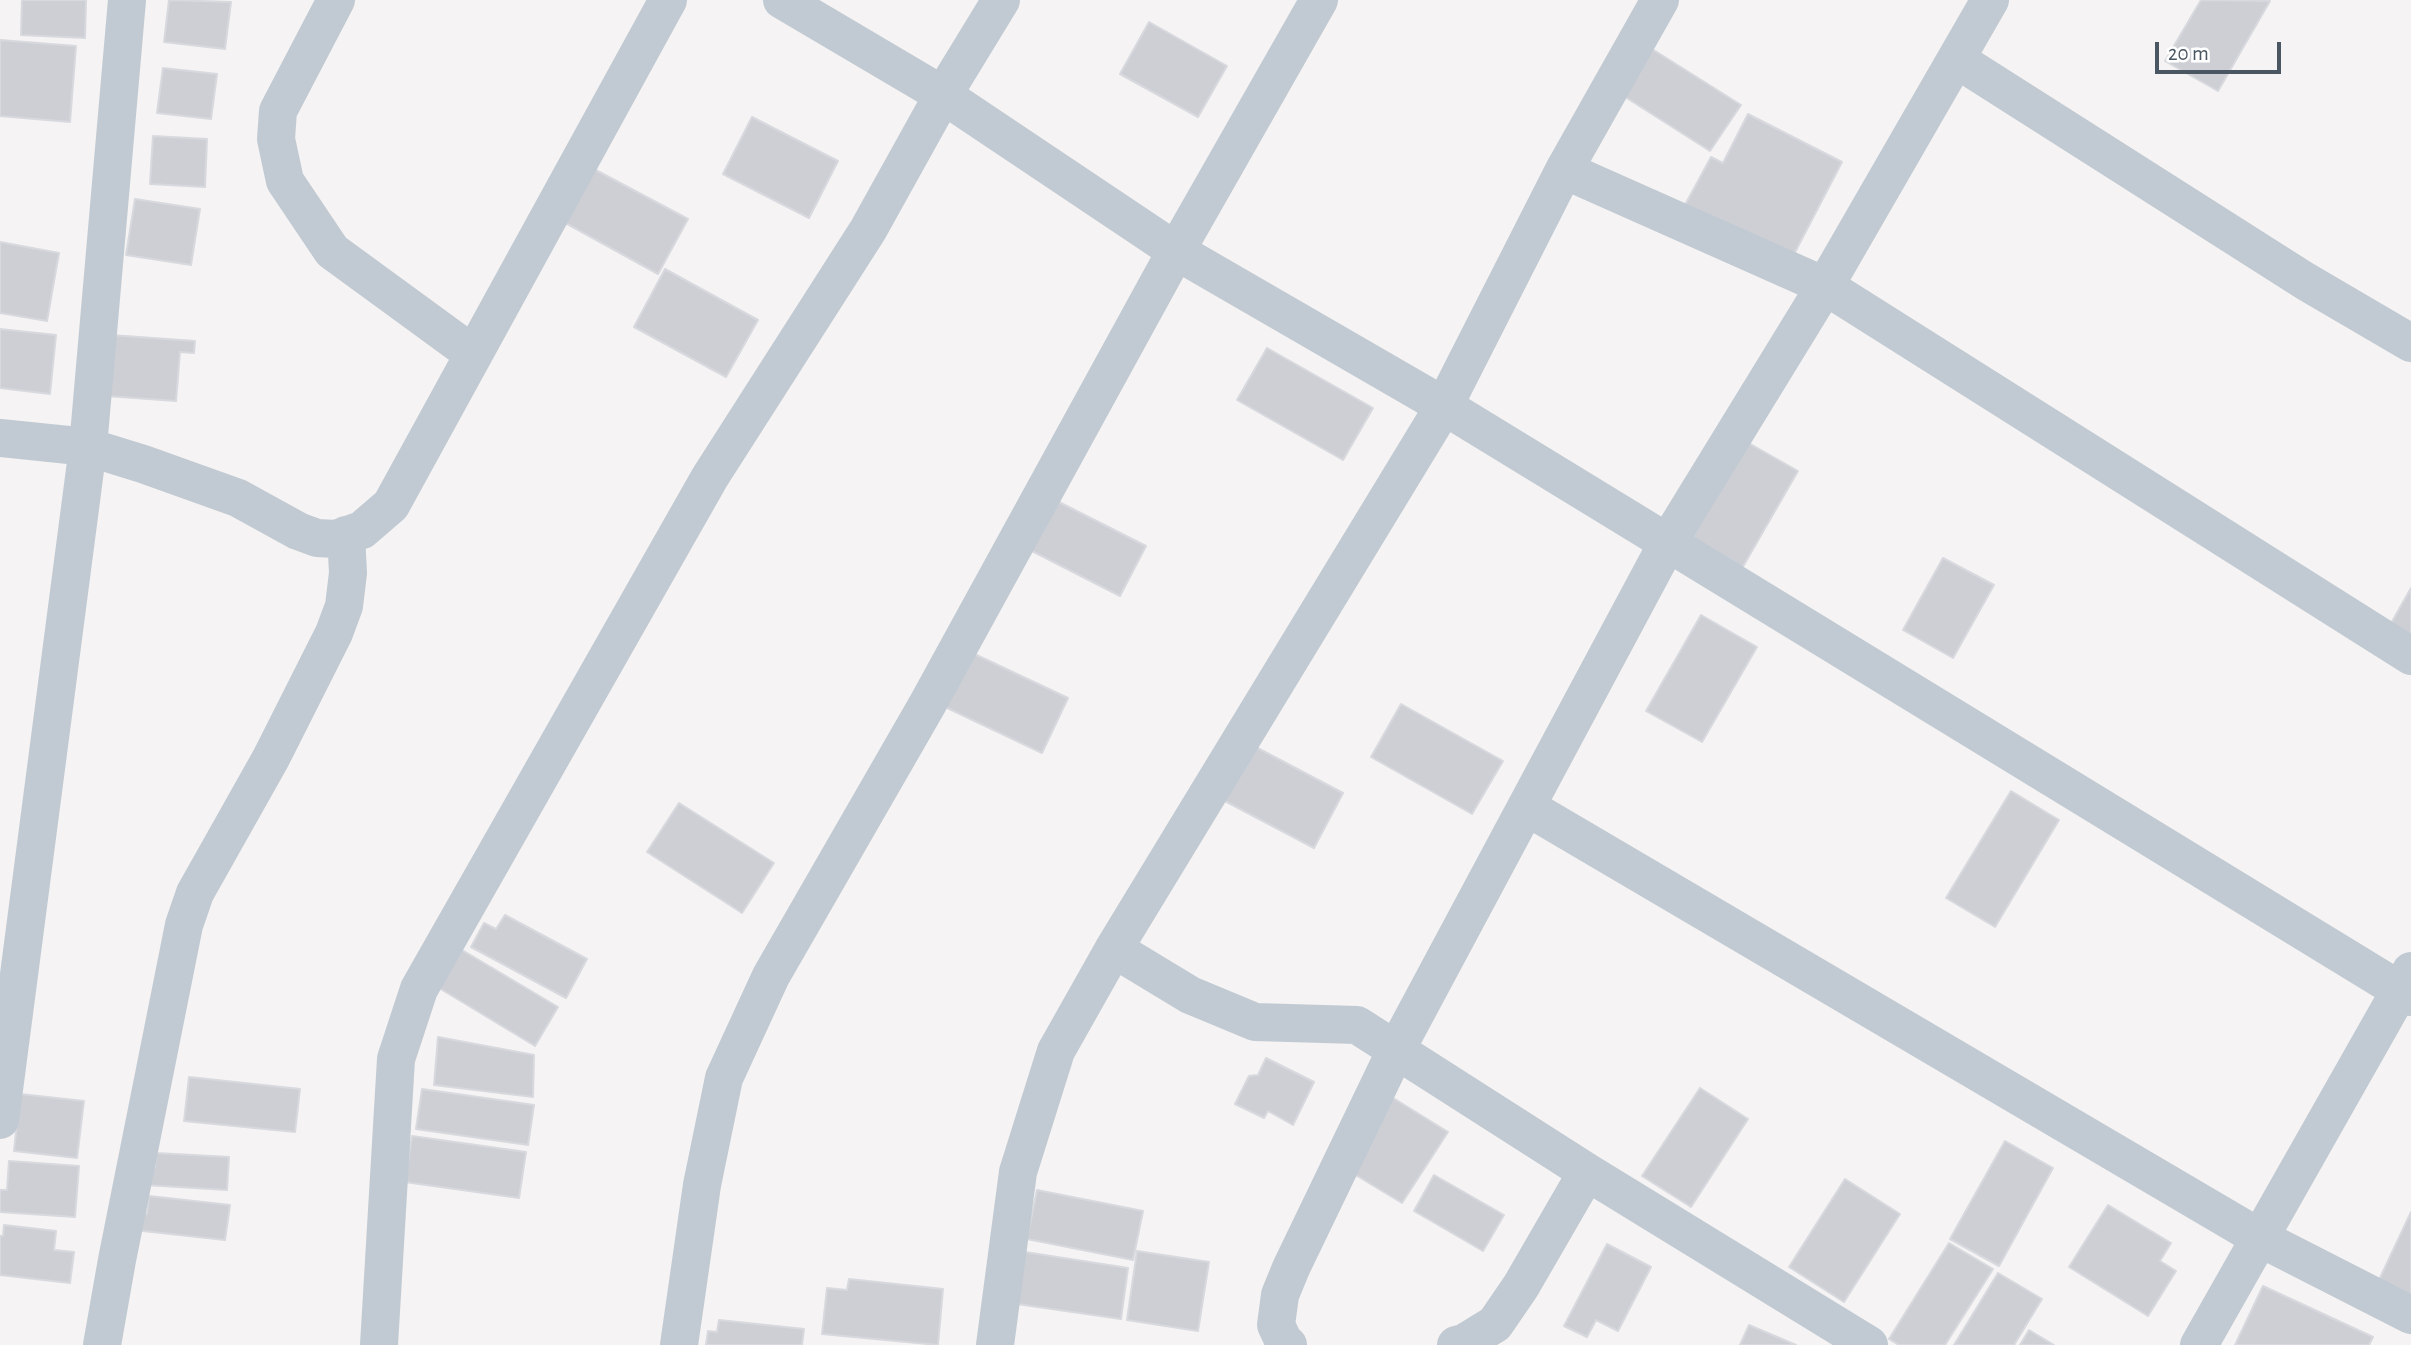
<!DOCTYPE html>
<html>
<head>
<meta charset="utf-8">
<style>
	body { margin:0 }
	#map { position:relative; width:2411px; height:1345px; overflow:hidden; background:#f5f3f3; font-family:"Alegreya Sans",sans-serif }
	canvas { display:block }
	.scale { position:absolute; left:2155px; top:42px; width:126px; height:32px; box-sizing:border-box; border:4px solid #4a5661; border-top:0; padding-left:9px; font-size:21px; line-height:24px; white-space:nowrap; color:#4a5661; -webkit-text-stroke:5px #fff; paint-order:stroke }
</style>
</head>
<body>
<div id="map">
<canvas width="2411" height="1345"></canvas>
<div class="scale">20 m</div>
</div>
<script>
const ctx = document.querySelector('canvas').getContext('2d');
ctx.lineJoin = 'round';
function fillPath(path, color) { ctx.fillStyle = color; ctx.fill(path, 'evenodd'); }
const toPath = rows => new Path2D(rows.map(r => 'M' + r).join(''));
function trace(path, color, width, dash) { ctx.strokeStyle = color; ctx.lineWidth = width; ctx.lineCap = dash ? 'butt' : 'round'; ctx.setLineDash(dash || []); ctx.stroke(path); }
const building = toPath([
	[22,0,86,0,85,38,21,35,22,0],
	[169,0,231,2,225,49,164,42,169,0],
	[2201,0,2270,1,2218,91,2165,61,2201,0],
	[1149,22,1227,66,1198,117,1120,74,1149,22],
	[0,40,76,46,70,122,0,116,0,40],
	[1652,49,1741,105,1710,151,1622,95,1652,49],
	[163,68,217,74,211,119,157,113,163,68],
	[1748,114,1842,162,1791,260,1685,205,1711,157,1723,163,1748,114],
	[752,117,838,161,809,218,723,174,752,117],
	[153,136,207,139,205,187,150,184,153,136],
	[590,167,688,219,658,274,560,220,590,167],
	[135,199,200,209,191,265,126,255,135,199],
	[0,242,59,253,47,321,0,313,0,242],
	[665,269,758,320,726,377,634,327,665,269],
	[0,329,56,335,50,394,0,388,0,329],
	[111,335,195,341,194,353,180,352,176,401,106,396,111,335],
	[1267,348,1373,408,1343,460,1237,400,1267,348],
	[1745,441,1798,471,1741,570,1688,540,1745,441],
	[1051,498,1146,546,1120,596,1026,548,1051,498],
	[1943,558,1994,585,1953,658,1903,630,1943,558],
	[2411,588,2411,641,2385,634,2411,588],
	[1701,615,1757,647,1702,742,1646,711,1701,615],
	[968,651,1068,698,1042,753,943,706,968,651],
	[1401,704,1503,761,1472,814,1371,757,1401,704],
	[1250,744,1343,793,1314,848,1221,799,1250,744],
	[2011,791,2059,820,1995,927,1946,898,2011,791],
	[679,803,774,863,742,913,647,852,679,803],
	[505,915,587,959,566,998,471,947,484,923,496,929,505,915],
	[462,950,558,1007,535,1046,439,988,462,950],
	[438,1037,534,1055,533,1097,434,1085,438,1037],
	[1266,1058,1314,1082,1293,1125,1268,1111,1264,1118,1235,1104,1249,1076,1258,1075,1266,1058],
	[189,1077,300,1089,295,1132,184,1121,189,1077],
	[1700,1088,1748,1119,1691,1207,1642,1176,1700,1088],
	[422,1089,534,1105,528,1145,416,1129,422,1089],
	[20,1094,84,1101,77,1158,14,1151,20,1094],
	[1390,1096,1448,1132,1402,1203,1344,1168,1390,1096],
	[412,1136,526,1152,519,1198,405,1182,412,1136],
	[2005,1141,2053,1168,1999,1266,1950,1239,2005,1141],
	[156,1153,229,1157,227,1190,145,1185,139,1166,155,1167,156,1153],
	[9,1161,79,1166,75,1217,0,1212,0,1190,7,1190,9,1161],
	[1434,1175,1504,1215,1483,1251,1414,1211,1434,1175],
	[1845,1179,1900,1214,1844,1302,1789,1267,1845,1179],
	[1037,1190,1143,1211,1133,1260,1027,1239,1037,1190],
	[149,1196,230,1205,225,1240,134,1230,136,1213,147,1214,149,1196],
	[2108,1205,2171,1243,2160,1261,2176,1271,2148,1316,2069,1267,2108,1205],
	[2411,1212,2411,1295,2379,1280,2411,1212],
	[4,1225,56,1231,54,1250,74,1252,70,1283,0,1275,0,1236,3,1236,4,1225],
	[1949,1243,1993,1269,1945,1345,1899,1345,1889,1339,1949,1243],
	[1607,1244,1651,1267,1618,1331,1596,1320,1587,1337,1564,1326,1607,1244],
	[1137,1251,1209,1262,1198,1331,1127,1320,1137,1251],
	[1025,1252,1128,1268,1121,1319,1017,1304,1025,1252],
	[1998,1273,2042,1299,2014,1345,1954,1345,1998,1273],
	[849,1279,943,1289,938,1345,822,1334,827,1288,847,1290,849,1279],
	[2263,1286,2373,1337,2369,1345,2235,1345,2263,1286],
	[719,1320,804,1329,802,1345,706,1345,708,1331,717,1332,719,1320],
	[1749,1325,1796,1345,1740,1345,1749,1325],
	[2029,1330,2054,1345,2020,1345,2029,1330]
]);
fillPath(building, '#cdcfd5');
trace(building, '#d7d9de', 2);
trace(toPath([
	[336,0,278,111,276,139,285,181,332,251,473,354],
	[782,0,943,95,1176,251,1444,406,2411,997],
	[1956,59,2305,281,2411,343],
	[1564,170,1825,286,2411,656],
	[0,438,88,447,143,464,238,498,298,531,317,538,336,539,362,530,391,505,668,0],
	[1527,807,2260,1238,2411,1315],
	[1114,949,1190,995,1255,1022,1357,1025,1587,1172,1869,1345],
	[0,1120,88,447,127,0],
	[102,1345,117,1260,184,925,195,893,271,758,334,633,344,606,348,573,346,535],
	[379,1345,396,1059,419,989,710,477,868,230,943,95,1001,0],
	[679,1345,702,1185,724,1078,771,976,927,705,1176,251,1319,0],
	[995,1345,1018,1172,1056,1051,1113,950,1444,406,1564,170,1660,0],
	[1288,1345,1284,1342,1276,1325,1280,1295,1291,1268,1396,1050,1668,542,1825,286,1990,0],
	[1456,1345,1464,1343,1495,1324,1521,1286,1587,1172],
	[2199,1345,2411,971]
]), '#c1cad2', 38);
</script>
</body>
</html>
